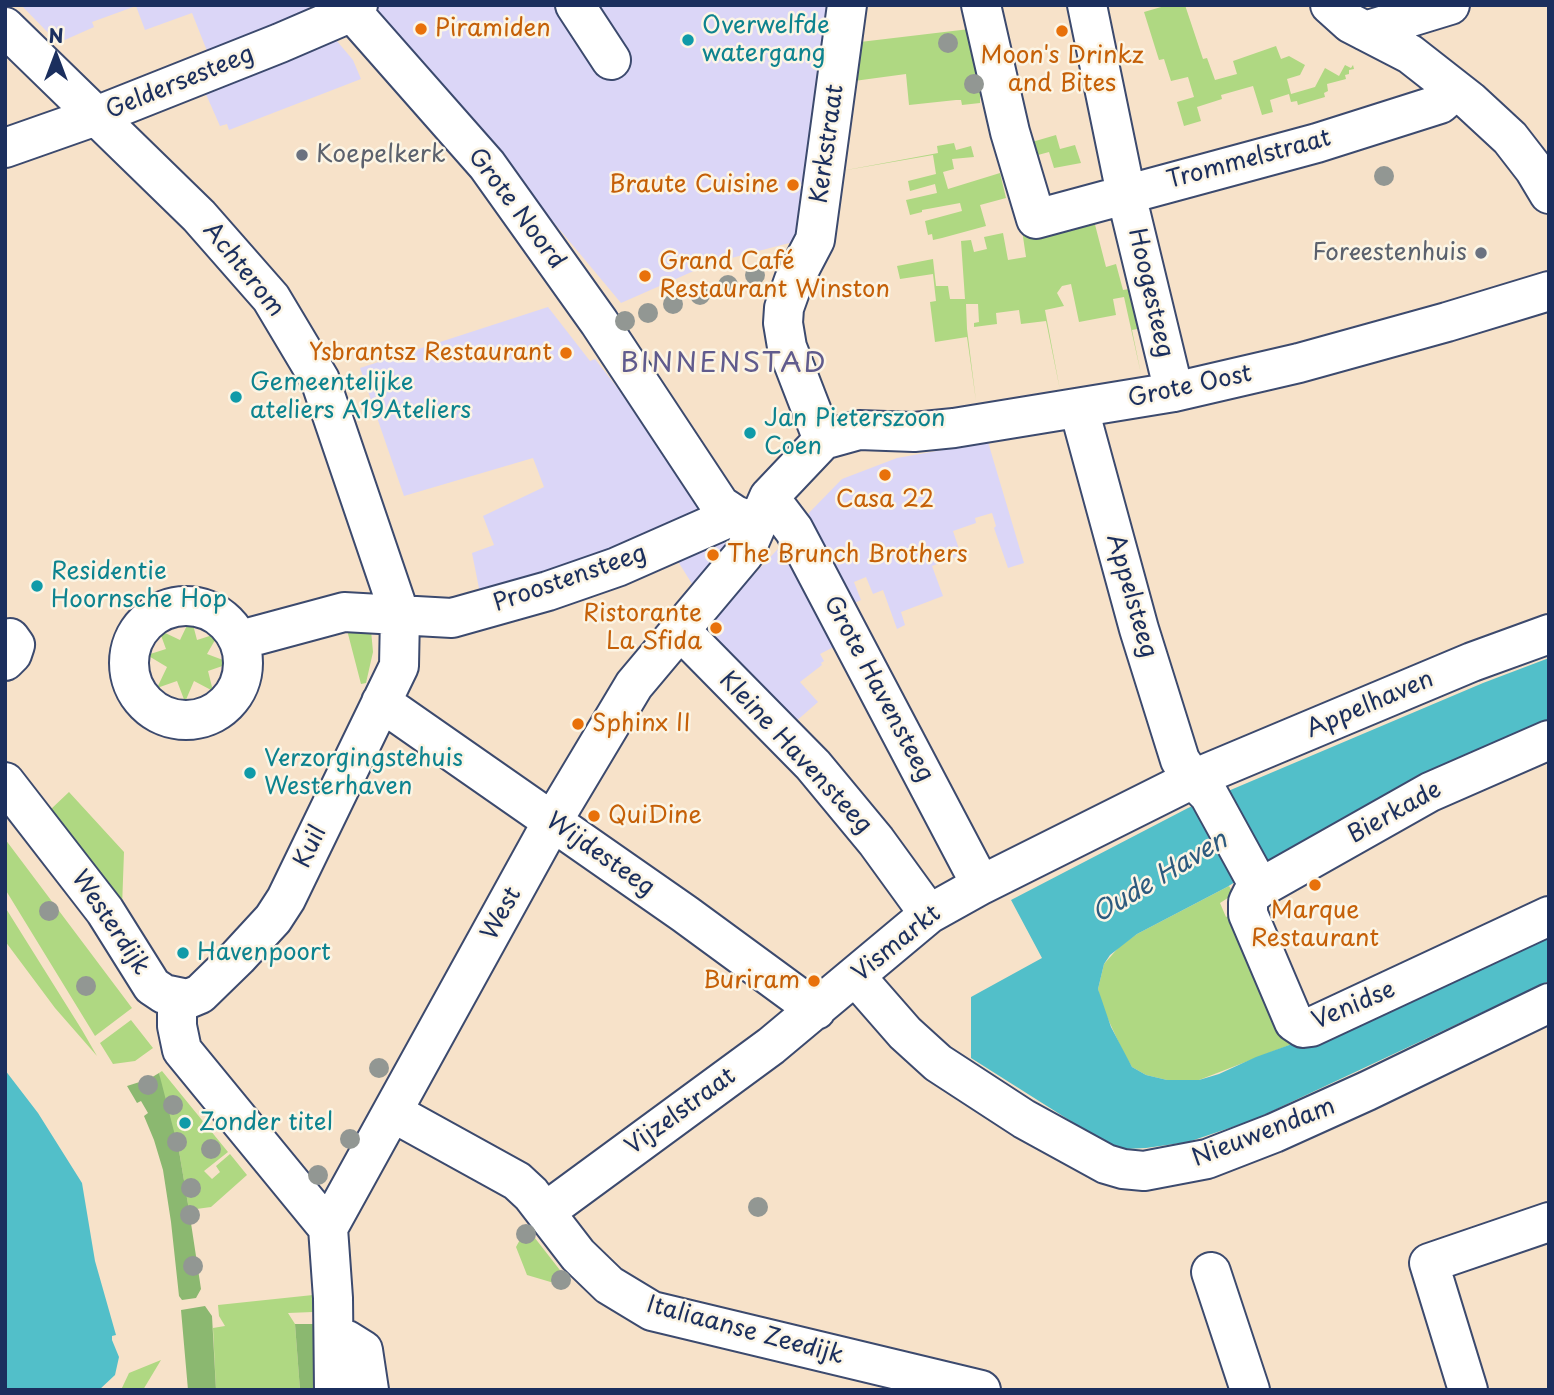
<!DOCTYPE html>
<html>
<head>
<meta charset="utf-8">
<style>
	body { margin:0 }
	#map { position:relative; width:1554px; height:1395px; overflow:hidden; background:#f7e2c9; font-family:"Playpen Sans",sans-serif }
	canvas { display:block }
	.frame { position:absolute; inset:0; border:7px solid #1b2f5e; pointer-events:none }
	.north { position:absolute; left:21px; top:21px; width:70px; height:70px; -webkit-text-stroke:5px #fcf5e5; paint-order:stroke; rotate:0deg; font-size:19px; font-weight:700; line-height:28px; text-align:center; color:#1b2f5e }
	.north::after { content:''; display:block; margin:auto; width:24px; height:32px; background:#1b2f5e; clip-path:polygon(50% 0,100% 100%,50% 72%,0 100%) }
</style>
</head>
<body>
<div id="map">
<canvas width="1554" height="1395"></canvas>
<div class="frame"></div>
<div class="north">N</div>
</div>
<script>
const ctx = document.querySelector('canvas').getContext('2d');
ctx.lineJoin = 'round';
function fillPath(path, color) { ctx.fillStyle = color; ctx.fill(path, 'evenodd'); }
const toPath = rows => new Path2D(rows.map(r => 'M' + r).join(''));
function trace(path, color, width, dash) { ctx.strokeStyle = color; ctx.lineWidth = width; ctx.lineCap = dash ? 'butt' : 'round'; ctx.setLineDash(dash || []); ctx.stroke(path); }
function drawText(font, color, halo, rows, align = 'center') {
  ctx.font = font + ' "Playpen Sans",sans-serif'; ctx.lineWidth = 5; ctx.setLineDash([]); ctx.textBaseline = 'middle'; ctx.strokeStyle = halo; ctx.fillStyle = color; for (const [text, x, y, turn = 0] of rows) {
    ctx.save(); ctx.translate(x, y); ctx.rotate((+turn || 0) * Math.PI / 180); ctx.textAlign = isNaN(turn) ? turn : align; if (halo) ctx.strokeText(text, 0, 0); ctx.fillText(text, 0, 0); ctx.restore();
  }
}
fillPath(toPath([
	[21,5,307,5,318,19,211,61,192,13,145,30,136,6,92,22,94,27,58,43],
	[372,5,840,5,801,240,712,263,621,303],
	[331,34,353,60,361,79,229,130,227,124,220,126,201,83],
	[548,307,590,361,595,359,619,390,705,518,481,598,472,553,494,545,483,516,544,487,533,458,404,496,360,368],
	[988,442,1024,563,1008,568,994,528,996,526,992,513,975,518,976,523,953,531,961,555,932,566,943,596,901,612,905,625,897,629,883,590,873,594,866,577,854,582,861,600,846,607,802,520,842,479,897,458],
	[712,534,737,539,694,587,672,552],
	[787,539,847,640,820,654,824,661,821,663,822,665,800,682,818,702,794,723,699,634]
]), '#dbd6f7');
fillPath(toPath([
	[1168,5,1185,5,1203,59,1207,58,1215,80,1237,74,1233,61,1276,46,1281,59,1289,56,1305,65,1300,75,1287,79,1291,94,1315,87,1325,68,1339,76,1345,65,1351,68,1353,65,1354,69,1349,70,1349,74,1345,75,1346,79,1327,84,1328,91,1324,93,1325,97,1298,105,1297,101,1291,102,1289,94,1270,100,1273,112,1262,115,1253,86,1221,95,1222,99,1197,107,1201,121,1184,126,1177,102,1194,97,1188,77,1171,81,1164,59,1159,60,1144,12],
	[978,28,994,95,980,97,980,103,962,105,961,100,956,100,909,105,906,74,854,81,860,42],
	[1056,135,1060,149,1075,145,1081,163,1054,168,1049,152,1027,158,1032,142],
	[954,143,956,150,971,146,974,157,952,159,954,169,943,172,948,189,1000,173,1006,198,980,205,986,226,942,238,933,240,932,234,928,235,925,221,962,211,960,203,922,210,922,212,910,215,906,200,937,193,935,184,910,191,908,181,936,174,933,155,841,171,938,153,937,146],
	[1092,213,1106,267,1116,264,1123,290,1142,287,1152,326,1132,330,1141,374,1124,297,1113,299,1116,315,1079,322,1071,284,1062,286,1057,293,1064,306,1045,310,1060,390,1046,321,1021,324,1019,310,996,313,997,324,974,327,974,323,979,322,978,304,966,304,967,329,976,401,967,337,935,342,930,302,936,301,933,274,900,279,897,266,933,259,936,286,948,286,950,299,965,299,961,241,971,240,974,252,987,249,984,237,1003,233,1008,260,1026,257,1022,230],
	[191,617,197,640,219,633,207,654,231,663,208,671,213,691,194,681,185,702,177,681,157,688,167,667,147,655,166,649,159,630,180,640],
	[347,630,371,630,373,652,366,683,361,684],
	[69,792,124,852,122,907,50,810],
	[5,839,132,1008,95,1036,5,889],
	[1229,886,1234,894,1220,903,1226,917,1242,909,1238,939,1269,1015,1277,1006,1292,1044,1199,1080,1167,1080,1146,1075,1132,1067,1124,1054,1102,1006,1098,989,1104,964,1119,947,1137,934],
	[5,907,82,1030,97,1056,55,1008,5,941],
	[131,1020,153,1048,135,1061,113,1064,100,1043],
	[162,1071,228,1152,204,1171,212,1179,220,1172,216,1166,230,1154,247,1175,211,1207,189,1210,179,1151,163,1097,159,1073],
	[531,1233,563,1274,554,1283,527,1275,516,1247,522,1236,524,1239],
	[313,1295,313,1312,288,1313,295,1324,300,1390,216,1390,213,1328,225,1326,219,1316,218,1305],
	[161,1360,143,1390,121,1390,129,1373]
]), '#afd882');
fillPath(toPath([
	[159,1073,179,1151,189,1210,201,1289,196,1298,182,1300,179,1296,171,1222,163,1170,154,1140,144,1116,148,1113,141,1101,137,1103,127,1086,149,1079],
	[205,1306,212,1316,216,1390,188,1390,181,1310],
	[295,1324,313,1324,313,1390,300,1390]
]), '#8bb870');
fillPath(toPath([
	[1549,658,1549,722,1272,859,1227,887,1137,934,1110,955,1104,964,1098,989,1111,1027,1132,1067,1146,1075,1167,1080,1199,1080,1219,1074,1256,1057,1292,1044,1293,1046,1549,932,1549,981,1253,1120,1188,1142,1146,1148,1124,1149,1107,1144,971,1058,971,997,1042,958,1011,900,1188,808,1483,683],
	[5,1070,38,1113,82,1183,95,1261,116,1335,112,1336,112,1340,119,1357,115,1375,99,1390,5,1390]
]), '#52bfc9');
const minor = toPath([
	[346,5,487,165,599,322,720,505,735,515,756,523],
	[575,5,611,60],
	[981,5,1010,132,1036,219,1317,143,1440,104,1456,90],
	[1087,5,1126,194,1174,392],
	[1330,5,1350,23,1410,54,1470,101,1510,138,1534,169,1549,194],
	[5,27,199,216,271,298,320,380,400,615,399,666,286,899,273,919,238,957,200,994,188,999,164,994,152,986,105,911,5,782],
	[1365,31,1450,5],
	[5,148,96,116,280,43,352,12,358,5],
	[1079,409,1139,629,1180,760,1193,779,1209,795,1260,888],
	[823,440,859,430,914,432,954,428,1174,392,1299,363,1447,322,1549,291],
	[823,440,787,347,783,323,784,308,794,280,815,240,847,5],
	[769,497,794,530,981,885],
	'129 663a57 57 0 1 1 114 0a57 57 0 1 1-114 0Z',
	[680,630,813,765,876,841,929,914],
	[240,640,344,612,452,618,548,591,617,567,735,515],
	[5,661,12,654,15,645,10,638],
	[381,702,685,914,816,1010],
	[1549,740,1430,792,1260,888,1252,894,1248,902,1248,914,1294,1022,1303,1028,1311,1027,1549,916],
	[856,977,905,1033,938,1063,1024,1119,1106,1164,1123,1169,1144,1171,1207,1159,1274,1133,1367,1091,1549,1003],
	[177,998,177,1026,182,1050,328,1228],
	[392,1112,517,1181,531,1194,578,1255,609,1285,652,1311,981,1390],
	[545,1212,771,1046,929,914,981,885,1193,779,1472,662,1549,634],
	[1211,1272,1250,1390],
	[334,1337,347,1340,363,1350,369,1390],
	[334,1390,333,1298,328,1228,552,822,634,685,744,554,769,497,823,440],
	[1468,1390,1429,1263,1549,1222]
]);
trace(minor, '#3c4a6e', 42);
trace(minor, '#fff', 38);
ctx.fillStyle = '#929793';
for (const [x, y] of [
	[948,43],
	[974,84],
	[1384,176],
	[755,275],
	[728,285],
	[700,295],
	[673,304],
	[648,313],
	[625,321],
	[49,911],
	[86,986],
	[379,1068],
	[148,1085],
	[173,1105],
	[350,1139],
	[177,1142],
	[211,1149],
	[318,1175],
	[191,1188],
	[758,1207],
	[190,1215],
	[526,1234],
	[193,1266],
	[561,1280]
]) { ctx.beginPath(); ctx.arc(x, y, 10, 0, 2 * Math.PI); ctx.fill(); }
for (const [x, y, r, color] of [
	[421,29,7,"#e8710a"],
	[1062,31,7,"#e8710a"],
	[688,40,7,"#0f9aa8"],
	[302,155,7,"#6b7280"],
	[793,185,7,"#e8710a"],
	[1481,253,7,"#6b7280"],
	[645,276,7,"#e8710a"],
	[566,353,7,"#e8710a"],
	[236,397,7,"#0f9aa8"],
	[750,433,7,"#0f9aa8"],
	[885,475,7,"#e8710a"],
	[713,555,7,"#e8710a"],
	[37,586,7,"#0f9aa8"],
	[716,628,7,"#e8710a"],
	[578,724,7,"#e8710a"],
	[250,773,7,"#0f9aa8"],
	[594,816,7,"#e8710a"],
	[1315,885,7,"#e8710a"],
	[183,953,7,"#0f9aa8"],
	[814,981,7,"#e8710a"],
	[185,1123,7,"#0f9aa8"]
]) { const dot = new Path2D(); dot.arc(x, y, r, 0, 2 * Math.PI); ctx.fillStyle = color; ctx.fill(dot); trace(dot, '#fcf5e5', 2.5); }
drawText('24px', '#0d838f', '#fcf5e5', [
	["Overwelfde",702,26],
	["watergang",702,54],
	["Gemeentelijke",250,383],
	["ateliers A19Ateliers",250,411],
	["Jan Pieterszoon",764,419],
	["Coen",764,447],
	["Residentie",51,572],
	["Hoornsche Hop",51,600],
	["Verzorgingstehuis",264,759],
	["Westerhaven",264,787],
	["Havenpoort",197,953],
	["Zonder titel",199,1123]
], 'left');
drawText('24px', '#c56008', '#fcf5e5', [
	["Piramiden",435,29],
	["Moon's Drinkz",1062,56,"center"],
	["and Bites",1062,84,"center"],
	["Braute Cuisine",779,185,"right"],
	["Grand Café",659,262],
	["Restaurant Winston",659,290],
	["Ysbrantsz Restaurant",552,353,"right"],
	["Casa 22",885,500,"center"],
	["The Brunch Brothers",727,555],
	["Ristorante",702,614,"right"],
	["La Sfida",702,642,"right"],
	["Sphinx II",592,724],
	["QuiDine",608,816],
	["Marque",1315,911,"center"],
	["Restaurant",1315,939,"center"],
	["Buriram",800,981,"right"]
], 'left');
drawText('24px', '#1b2f5e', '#fcf5e5', [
	["Geldersesteeg",180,83,-22],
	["Kerkstraat",828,144,-82],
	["Trommelstraat",1249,160,-15],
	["Grote Noord",516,209,53],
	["Achterom",243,270,51],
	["Hoogesteeg",1150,293,77],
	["Grote Oost",1190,387,-12],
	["Proostensteeg",570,579,-19],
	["Appelsteeg",1131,596,74],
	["Grote Havensteeg",878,689,62],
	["Appelhaven",1370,705,-23],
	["Kleine Havensteeg",795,753,47],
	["Bierkade",1395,813,-29],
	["Kuil",311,847,-64],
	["Wijdesteeg",600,855,35],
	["West",502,914,-61],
	["Westerdijk",110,923,56],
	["Vismarkt",897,944,-39],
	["Venidse",1354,1006,-23],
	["Vijzelstraat",681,1112,-36],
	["Nieuwendam",1264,1133,-21],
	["Italiaanse Zeedijk",745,1331,15]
]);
drawText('24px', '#5b616d', '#fcf5e5', [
	["Koepelkerk",316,155],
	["Foreestenhuis",1467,253,"right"]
], 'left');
drawText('italic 26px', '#2c5a7e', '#fcf5e5', [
	["Oude Haven",1160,878,-31]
]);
ctx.letterSpacing = '2px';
drawText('28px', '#605b8d', '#fcf5e5', [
	["BINNENSTAD",724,364]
]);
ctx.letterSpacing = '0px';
</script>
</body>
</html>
